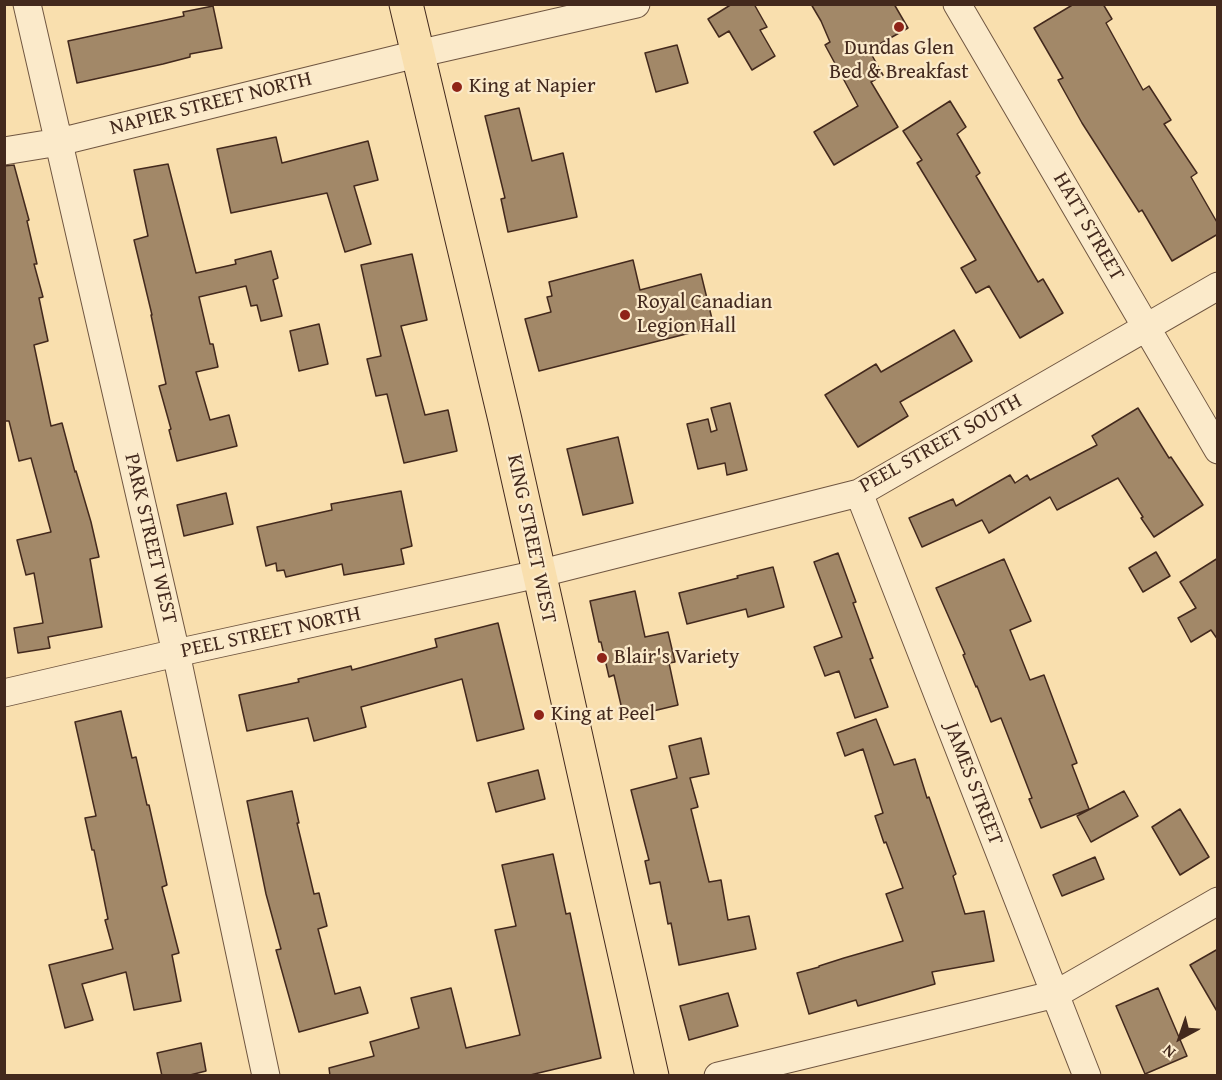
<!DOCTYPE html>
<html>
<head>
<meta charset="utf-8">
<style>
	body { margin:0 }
	#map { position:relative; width:1222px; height:1080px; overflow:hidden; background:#f9dfae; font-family:"Gentium Book Plus",serif }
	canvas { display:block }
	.frame { position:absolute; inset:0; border:6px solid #43291d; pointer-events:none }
	.north { position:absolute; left:1150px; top:1008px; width:60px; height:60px; -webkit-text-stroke:4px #fbeaca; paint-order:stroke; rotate:220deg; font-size:16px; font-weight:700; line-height:24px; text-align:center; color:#43291d }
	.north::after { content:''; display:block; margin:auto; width:21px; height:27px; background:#43291d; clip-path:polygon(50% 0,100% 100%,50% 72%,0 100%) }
</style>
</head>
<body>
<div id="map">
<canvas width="1222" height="1080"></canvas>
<div class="frame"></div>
<div class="north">N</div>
</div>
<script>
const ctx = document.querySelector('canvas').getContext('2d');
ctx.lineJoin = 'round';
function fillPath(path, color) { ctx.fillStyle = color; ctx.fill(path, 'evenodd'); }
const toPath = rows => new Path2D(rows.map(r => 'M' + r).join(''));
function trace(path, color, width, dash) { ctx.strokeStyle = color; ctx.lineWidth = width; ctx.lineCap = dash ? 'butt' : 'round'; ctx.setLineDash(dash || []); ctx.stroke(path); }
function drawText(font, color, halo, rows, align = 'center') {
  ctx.font = font + ' "Gentium Book Plus",serif'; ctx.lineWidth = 4.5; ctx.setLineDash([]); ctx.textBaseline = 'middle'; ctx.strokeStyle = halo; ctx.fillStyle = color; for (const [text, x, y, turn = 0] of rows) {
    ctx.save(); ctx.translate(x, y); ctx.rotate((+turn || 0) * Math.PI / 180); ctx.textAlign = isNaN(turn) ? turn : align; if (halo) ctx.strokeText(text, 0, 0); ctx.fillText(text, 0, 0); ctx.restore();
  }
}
const building = toPath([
	[732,4,754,4,767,27,760,30,775,56,752,70,729,31,719,37,708,19,732,4],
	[811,4,894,4,908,28,869,50,883,75,871,82,898,127,834,165,814,132,858,106,825,45,830,42,821,21,811,4],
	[1074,4,1103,4,1112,19,1106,23,1143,90,1149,86,1171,120,1164,124,1197,173,1191,177,1218,224,1218,234,1172,261,1142,210,1139,212,1082,123,1058,80,1063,78,1034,28,1074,4],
	[213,6,222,48,190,54,190,57,163,64,77,83,68,41,184,16,183,12,213,6],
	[677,45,688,83,656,92,645,53,677,45],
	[950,101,966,127,957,134,980,173,976,176,1038,282,1043,279,1063,313,1020,338,989,286,976,293,961,268,976,260,917,163,922,160,903,131,950,101],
	[519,108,532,161,563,153,577,217,508,232,501,199,505,198,485,116,519,108],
	[276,137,282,163,368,141,378,180,354,186,371,244,345,252,327,193,231,213,217,149,276,137],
	[168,164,196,273,236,264,235,260,271,251,278,278,273,280,282,316,261,321,257,305,251,306,246,286,199,297,210,344,213,344,218,367,196,372,210,420,229,415,237,446,177,461,169,430,171,429,159,386,166,384,151,315,152,315,134,240,148,236,134,170,168,164],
	[14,165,29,220,27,221,37,264,34,264,43,297,39,298,48,341,34,345,51,426,62,423,75,472,76,471,91,522,99,557,90,559,102,627,48,637,50,648,18,653,14,628,43,623,34,573,26,575,17,540,51,532,31,458,19,461,9,421,4,421,4,166,14,165],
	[412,254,427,320,401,326,425,415,448,410,457,451,404,463,387,394,376,396,367,359,381,356,361,265,412,254],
	[633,260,640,290,701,274,714,327,539,371,525,319,551,312,547,297,552,296,549,282,633,260],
	[319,324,328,364,299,371,290,331,319,324],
	[954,330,972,361,900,402,908,416,858,447,825,395,876,364,881,372,954,330],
	[730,403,747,470,727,475,725,463,698,469,687,424,708,419,711,432,717,430,711,408,730,403],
	[1138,408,1169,458,1171,457,1203,505,1154,537,1141,518,1143,517,1118,478,1057,510,1050,497,989,533,982,520,922,547,909,518,953,499,956,506,1010,475,1015,483,1027,475,1030,480,1097,445,1092,436,1138,408],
	[618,437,633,503,583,515,567,449,618,437],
	[401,491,412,546,401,549,404,564,344,575,342,564,286,577,284,570,277,571,276,563,266,566,257,527,332,510,331,504,401,491],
	[226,493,233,524,184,536,177,505,226,493],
	[1156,552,1170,576,1143,592,1129,568,1156,552],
	[838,553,856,602,853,603,873,658,870,659,888,707,855,718,839,671,825,676,814,647,842,637,814,562,838,553],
	[1218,558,1218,640,1211,630,1191,642,1178,618,1196,608,1180,582,1218,558],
	[1004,559,1031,621,1010,630,1030,680,1044,675,1077,763,1072,765,1089,809,1041,828,1029,799,1032,798,1001,718,991,722,977,686,976,687,963,655,965,654,936,588,1004,559],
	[773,567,784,607,748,617,746,609,687,624,679,593,738,578,737,576,773,567],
	[635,591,645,637,668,632,675,662,669,663,678,705,624,718,614,675,609,677,601,642,599,642,590,601,635,591],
	[498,623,524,729,477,741,462,679,361,707,366,727,314,741,308,718,247,731,239,695,299,682,298,679,351,666,352,670,437,647,435,639,498,623],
	[121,711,132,758,136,757,147,805,149,805,167,885,162,887,179,953,172,955,181,1001,134,1010,126,972,82,984,93,1020,65,1028,49,965,113,949,105,920,108,919,94,850,92,850,85,818,96,816,75,722,121,711],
	[876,719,894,765,915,759,927,798,929,797,956,874,953,876,965,914,984,911,994,961,932,972,935,984,858,1006,856,1000,809,1014,797,973,819,967,819,966,844,958,903,941,886,894,903,888,886,842,884,843,875,816,883,813,863,749,845,756,837,733,876,719],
	[701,738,709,774,690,778,698,807,691,809,709,882,721,880,728,920,749,916,756,949,679,965,671,923,668,924,660,882,650,884,645,861,649,860,631,790,677,778,669,746,701,738],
	[538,770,545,799,496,812,488,783,538,770],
	[292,791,299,823,297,823,314,894,319,893,327,926,318,929,335,994,360,987,368,1013,299,1032,276,950,281,949,266,894,247,801,292,791],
	[1124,791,1138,816,1091,842,1077,816,1124,791],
	[1180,809,1209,857,1180,875,1152,827,1180,809],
	[553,854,566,914,570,913,601,1058,526,1076,330,1076,329,1068,374,1056,370,1042,419,1028,411,998,451,988,466,1048,520,1035,495,930,516,926,502,865,553,854],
	[1095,857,1104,879,1062,896,1053,875,1095,857],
	[1218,949,1218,1013,1190,965,1218,949],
	[1158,988,1187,1056,1145,1074,1116,1006,1158,988],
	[728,993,738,1026,689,1040,680,1006,728,993],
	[201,1043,206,1071,186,1076,162,1076,157,1053,201,1043]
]);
fillPath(building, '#a28868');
trace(building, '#43291d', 1.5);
const street = toPath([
	[27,4,176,653,266,1076],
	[957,4,1218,450],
	[4,151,59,142,417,54,636,4],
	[859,493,1087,1076],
	[4,693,176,653,538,574,859,493,1218,286],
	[718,1076,1056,994,1218,901]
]);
const primary = toPath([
	[406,4,505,420,652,1076]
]);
trace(street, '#705641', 29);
trace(primary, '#43291d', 35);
trace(street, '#fbeaca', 27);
trace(primary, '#f9dfae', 33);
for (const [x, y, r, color] of [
	[899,27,6,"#8f2418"],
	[457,87,6,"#8f2418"],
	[625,315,6,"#8f2418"],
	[602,658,6,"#8f2418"],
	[539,715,6,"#8f2418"]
]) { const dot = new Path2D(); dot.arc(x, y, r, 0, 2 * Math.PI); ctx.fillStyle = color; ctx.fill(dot); trace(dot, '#fbeaca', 2); }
drawText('21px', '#43291d', '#fbeaca', [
	["Dundas Glen",899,49,"center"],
	["Bed & Breakfast",899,73,"center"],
	["King at Napier",469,87],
	["Royal Canadian",637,303],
	["Legion Hall",637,327],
	["Blair's Variety",614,658],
	["King at Peel",551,715]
], 'left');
drawText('21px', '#43291d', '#fbeaca', [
	["NAPIER STREET NORTH",211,104,-14],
	["HATT STREET",1088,227,60],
	["PEEL STREET SOUTH",941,444,-29],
	["PARK STREET WEST",150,539,77],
	["KING STREET WEST",531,539,78],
	["PEEL STREET NORTH",271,633,-12],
	["JAMES STREET",973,784,69]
]);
</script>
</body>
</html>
